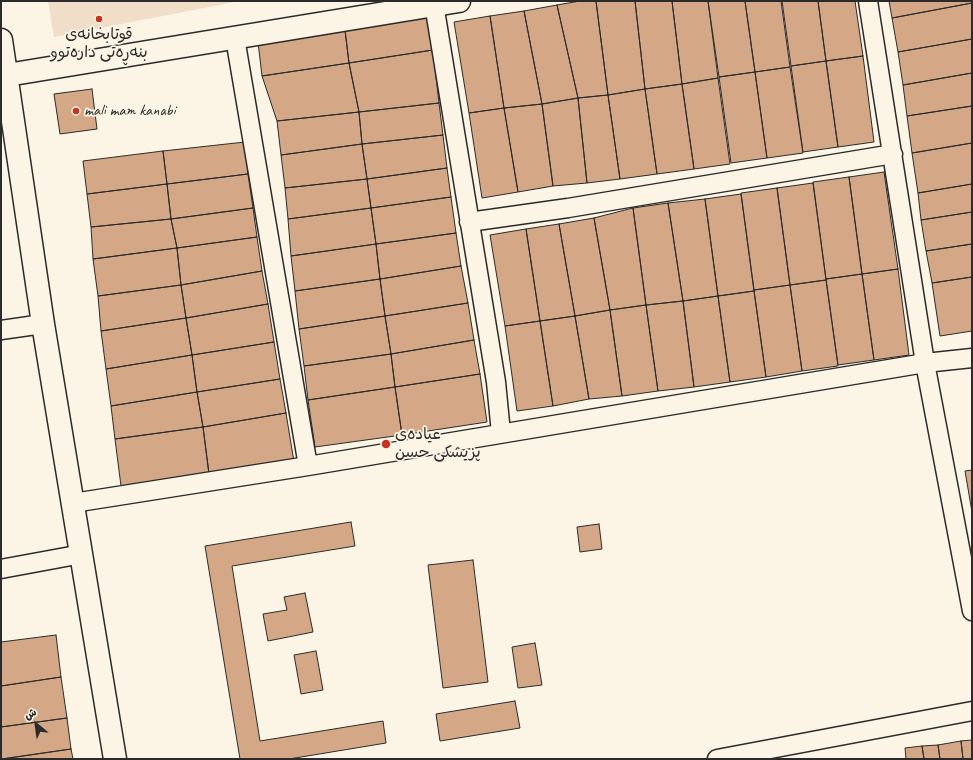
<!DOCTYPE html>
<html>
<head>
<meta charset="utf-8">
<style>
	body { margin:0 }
	#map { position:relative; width:973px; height:760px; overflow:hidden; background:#fcf5e5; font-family:Caveat,"Playpen Sans Arabic",sans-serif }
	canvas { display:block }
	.frame { position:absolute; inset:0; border:2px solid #2b2b2b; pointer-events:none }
	.north { position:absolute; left:16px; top:704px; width:40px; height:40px; -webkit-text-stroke:3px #fcf5e5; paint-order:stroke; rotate:331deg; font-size:11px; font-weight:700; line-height:16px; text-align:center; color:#2b2b2b }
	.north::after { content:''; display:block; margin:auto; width:14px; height:18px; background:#2b2b2b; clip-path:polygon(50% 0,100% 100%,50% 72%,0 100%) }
</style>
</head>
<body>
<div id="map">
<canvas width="973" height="760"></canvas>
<div class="frame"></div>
<div class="north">ش</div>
</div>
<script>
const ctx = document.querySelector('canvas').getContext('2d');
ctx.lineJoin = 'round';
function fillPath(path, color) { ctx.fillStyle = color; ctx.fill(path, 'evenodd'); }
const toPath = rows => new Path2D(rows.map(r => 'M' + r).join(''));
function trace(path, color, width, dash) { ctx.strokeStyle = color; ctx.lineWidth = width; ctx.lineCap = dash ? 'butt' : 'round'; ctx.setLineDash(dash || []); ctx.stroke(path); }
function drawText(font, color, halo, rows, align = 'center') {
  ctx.font = font + ' Caveat,"Playpen Sans Arabic",sans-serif'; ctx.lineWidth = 3.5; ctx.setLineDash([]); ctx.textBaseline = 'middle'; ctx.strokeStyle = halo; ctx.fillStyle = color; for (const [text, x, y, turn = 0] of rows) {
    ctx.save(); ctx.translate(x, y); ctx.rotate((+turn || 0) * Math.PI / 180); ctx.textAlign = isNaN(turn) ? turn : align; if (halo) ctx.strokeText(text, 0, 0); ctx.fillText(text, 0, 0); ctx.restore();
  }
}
fillPath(toPath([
	[48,1,240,1,54,37]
]), '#f0dec8');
const building = toPath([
	[580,1,596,1,608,95,578,98,557,5,580,1],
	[596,1,635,1,645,89,608,95,596,1],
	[635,1,672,1,682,84,645,89,635,1],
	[672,1,708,1,718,78,682,84,672,1],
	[708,1,745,1,755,72,719,77,708,1],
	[745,1,781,1,790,67,755,72,745,1],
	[782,1,818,1,826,61,791,66,782,1],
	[818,1,855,1,863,56,826,61,818,1],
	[889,1,972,1,972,3,892,18,889,1],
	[972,3,972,39,898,52,892,18,972,3],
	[557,5,578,98,542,104,524,11,557,5],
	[524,11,542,104,504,108,490,16,524,11],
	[428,16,433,50,349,63,345,30,428,16],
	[490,16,504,108,469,113,454,22,490,16],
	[345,30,349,63,262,76,258,42,345,30],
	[972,39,972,73,903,85,898,52,972,39],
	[433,50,439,103,359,112,349,63,433,50],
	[863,56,874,142,838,147,826,61,863,56],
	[826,61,838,147,803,152,791,66,826,61],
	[349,63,359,112,277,121,262,76,349,63],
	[790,67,803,153,767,158,755,72,790,67],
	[755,72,767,158,731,163,719,77,755,72],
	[972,73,972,106,907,116,903,85,972,73],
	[718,78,730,164,694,169,682,84,718,78],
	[682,84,694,169,657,174,645,89,682,84],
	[92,89,97,129,60,134,54,94,92,89],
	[645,89,657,174,620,179,608,95,645,89],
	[608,95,620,179,587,183,578,98,608,95],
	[578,98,587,183,553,186,542,104,578,98],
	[439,103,443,135,362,144,359,112,439,103],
	[542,104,553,186,518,192,504,108,542,104],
	[972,106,972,143,912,153,907,116,972,106],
	[504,108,518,192,482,198,469,113,504,108],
	[359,112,362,144,281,155,277,121,359,112],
	[443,135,447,168,367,179,362,144,443,135],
	[245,142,248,174,167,184,163,151,245,142],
	[972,143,972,184,918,193,912,153,972,143],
	[362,144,367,179,285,188,281,155,362,144],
	[163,151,167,184,87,194,83,161,163,151],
	[447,168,451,197,371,208,367,179,447,168],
	[884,172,898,269,862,274,849,177,884,172],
	[248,174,253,208,171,219,167,184,248,174],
	[849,177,862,274,826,279,813,182,849,177],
	[367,179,371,208,288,219,285,188,367,179],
	[813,183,826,280,790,285,777,188,813,183],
	[167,184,171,219,91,227,87,194,167,184],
	[972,184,972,212,921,220,918,193,972,184],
	[777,188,790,285,754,290,741,193,777,188],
	[741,194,754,291,718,296,705,199,741,194],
	[451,197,456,233,376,244,371,208,451,197],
	[705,199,718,296,683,301,668,203,705,199],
	[668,203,683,301,646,305,633,208,668,203],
	[253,208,257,237,177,248,171,219,253,208],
	[371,208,376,244,291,256,288,219,371,208],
	[633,208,646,305,610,310,594,218,633,208],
	[972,212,972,244,926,251,921,220,972,212],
	[594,218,610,310,575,316,559,224,594,218],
	[171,219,177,248,93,259,91,227,171,219],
	[559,224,575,316,540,321,526,229,559,224],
	[526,229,540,321,505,326,490,235,526,229],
	[456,233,461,266,380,279,376,244,456,233],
	[257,237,262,271,181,285,177,248,257,237],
	[376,244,380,279,295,291,291,256,376,244],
	[972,244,972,277,932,283,926,251,972,244],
	[177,248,181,285,98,296,93,259,177,248],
	[461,266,468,303,385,316,380,279,461,266],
	[898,269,909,355,874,360,862,274,898,269],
	[262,271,268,304,186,318,181,285,262,271],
	[862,274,874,360,838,365,826,279,862,274],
	[972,277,972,331,940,336,932,283,972,277],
	[380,279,385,316,299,329,295,291,380,279],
	[826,280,838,366,802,371,790,285,826,280],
	[181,285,186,318,101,331,98,296,181,285],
	[790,285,802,371,766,377,754,290,790,285],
	[754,291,766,377,730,382,718,296,754,291],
	[718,296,730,382,694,387,683,301,718,296],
	[683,301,694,387,658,391,646,305,683,301],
	[468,303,474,340,391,354,385,316,468,303],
	[268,304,274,342,192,355,186,318,268,304],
	[646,305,658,391,622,396,610,310,646,305],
	[610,310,622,396,589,399,575,316,610,310],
	[385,316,391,354,304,366,299,329,385,316],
	[575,316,589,399,553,406,540,321,575,316],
	[186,318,192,355,106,369,101,331,186,318],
	[540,321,553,406,517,411,505,326,540,321],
	[474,340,480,374,395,387,391,354,474,340],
	[274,342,280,379,197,392,192,355,274,342],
	[391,354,395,387,308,400,304,366,391,354],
	[192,355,197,392,111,406,106,369,192,355],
	[480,374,487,422,402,435,395,387,480,374],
	[280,379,286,413,203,427,197,392,280,379],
	[395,387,402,435,315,447,308,400,395,387],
	[197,392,203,427,115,439,111,406,197,392],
	[286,413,294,462,209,474,203,427,286,413],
	[203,427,209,474,121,486,115,439,203,427],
	[972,470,972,512,965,471,972,470],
	[351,522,355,546,232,566,260,741,383,721,386,743,289,759,240,759,205,546,351,522],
	[599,524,602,549,580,552,577,527,599,524],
	[473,560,488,682,443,688,428,565,473,560],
	[305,593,313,632,268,641,263,614,287,610,284,597,305,593],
	[56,635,61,677,1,686,1,642,56,635],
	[535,643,542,685,518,688,512,647,535,643],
	[316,651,323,690,301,694,294,655,316,651],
	[61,677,67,718,1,727,1,686,61,677],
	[515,701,520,728,440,741,436,714,515,701],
	[67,718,71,749,1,759,1,727,67,718],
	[972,740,972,759,963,759,961,741,972,740],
	[961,741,963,759,940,759,938,745,961,741],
	[938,745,940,759,924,759,922,746,938,745],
	[922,746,924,759,906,759,905,748,922,746],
	[71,749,73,759,3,759,71,749]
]);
fillPath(building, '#d4a886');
trace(building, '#2b2b2b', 1);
const street = toPath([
	[868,1,925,363,972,611],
	[434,4,496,382,501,433],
	[235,38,308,466],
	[469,222,568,208,893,154],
	[1,330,43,324],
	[73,503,308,466,925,363,972,358],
	[1,569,82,554],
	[717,759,972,711]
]);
const secondary = toPath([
	[1,40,43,324,115,759],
	[7,75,459,1]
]);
trace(street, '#2b2b2b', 21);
trace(secondary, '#2b2b2b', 25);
trace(street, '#fcf5e5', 18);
trace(secondary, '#fcf5e5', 22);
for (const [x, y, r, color] of [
	[99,19,4,"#c8321e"],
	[76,111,4,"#c8321e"],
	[386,444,5,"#c8321e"]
]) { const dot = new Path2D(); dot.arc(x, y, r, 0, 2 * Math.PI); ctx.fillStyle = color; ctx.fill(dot); trace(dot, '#fcf5e5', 1.5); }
drawText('16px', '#2b2b2b', '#fcf5e5', [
	["قوتابخانەی",99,35,"center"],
	["بنەڕەتی دارەتوو",99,53,"center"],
	["mali mam kanabi",84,111],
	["عیادەی",395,435],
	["پزیشکی حسن",395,453]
], 'left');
</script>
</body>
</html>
